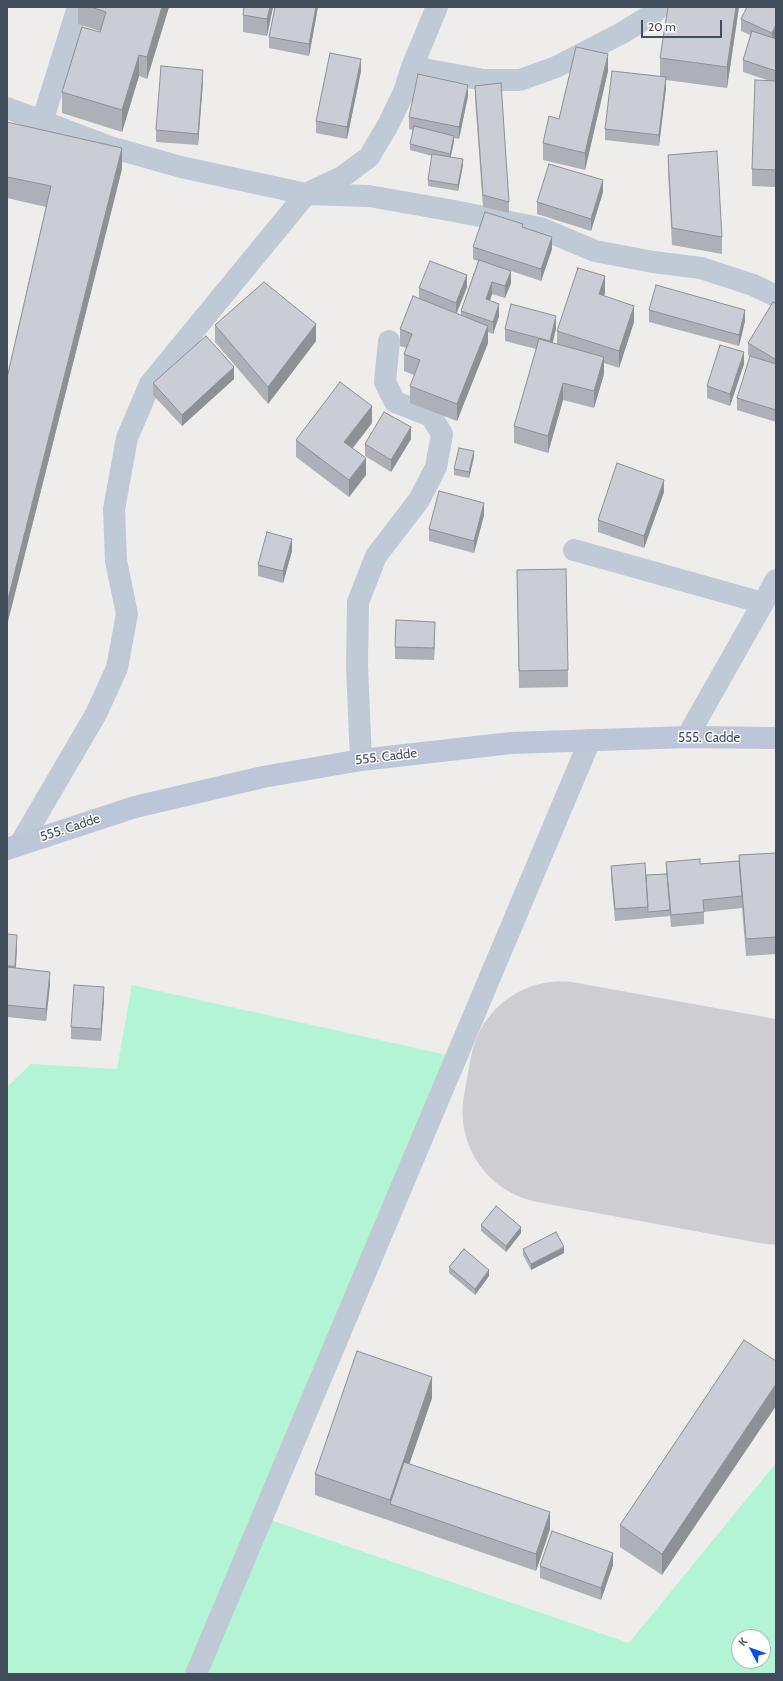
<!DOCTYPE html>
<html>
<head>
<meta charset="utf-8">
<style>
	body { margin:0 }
	#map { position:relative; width:783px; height:1681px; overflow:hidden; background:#efecec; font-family:Cabin,sans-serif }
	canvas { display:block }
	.frame { position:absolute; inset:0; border:8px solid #424d5c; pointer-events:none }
	.north { position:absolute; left:731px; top:1629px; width:40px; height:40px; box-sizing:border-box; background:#fff; border:1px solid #b3b8be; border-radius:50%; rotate:311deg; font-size:11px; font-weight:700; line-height:16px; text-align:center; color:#424d5c }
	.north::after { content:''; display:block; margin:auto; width:14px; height:18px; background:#034ef2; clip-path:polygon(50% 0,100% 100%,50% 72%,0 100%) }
	.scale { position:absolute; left:641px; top:20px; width:81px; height:18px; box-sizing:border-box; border:2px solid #424d5c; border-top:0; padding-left:5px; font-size:12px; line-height:14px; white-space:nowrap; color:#424d5c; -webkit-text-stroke:3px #fff; paint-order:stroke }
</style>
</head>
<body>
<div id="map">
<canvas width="783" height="1681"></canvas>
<div class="frame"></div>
<div class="north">K</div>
<div class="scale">20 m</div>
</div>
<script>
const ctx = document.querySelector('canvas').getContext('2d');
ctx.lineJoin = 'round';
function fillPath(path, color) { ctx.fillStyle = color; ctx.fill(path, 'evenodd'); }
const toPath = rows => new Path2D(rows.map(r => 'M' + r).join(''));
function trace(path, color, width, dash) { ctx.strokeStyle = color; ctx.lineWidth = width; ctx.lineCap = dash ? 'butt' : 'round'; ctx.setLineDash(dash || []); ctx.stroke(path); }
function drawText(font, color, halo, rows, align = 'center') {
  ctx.font = font + ' Cabin,sans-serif'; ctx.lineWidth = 3; ctx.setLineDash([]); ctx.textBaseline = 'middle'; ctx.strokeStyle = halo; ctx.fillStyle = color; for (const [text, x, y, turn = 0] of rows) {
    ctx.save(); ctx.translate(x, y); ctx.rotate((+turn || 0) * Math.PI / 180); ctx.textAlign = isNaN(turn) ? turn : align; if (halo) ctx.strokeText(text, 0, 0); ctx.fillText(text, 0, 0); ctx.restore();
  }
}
fillPath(toPath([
	[132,985,456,1057,262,1517,629,1643,776,1463,776,1674,7,1674,7,1087,31,1064,117,1069],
	[739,1637,763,1637,763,1661,739,1661]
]), '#b3f4d4');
trace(toPath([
	[776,1112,561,1073,554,1112,776,1153]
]), '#ceced2', 183);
trace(toPath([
	[412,67,484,80,520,80,556,67,622,33,653,14,659,7],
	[7,108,110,147,181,167,306,194,369,196,454,211,540,228,595,251,653,262,701,268,753,285,776,296],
	[42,122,78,7],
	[574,550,763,603],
	[687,737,776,580],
	[361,760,357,666,358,602,376,556,419,500,436,467,442,434,431,416,395,402,385,382,389,341],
	[20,844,96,714,117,668,127,614,116,561,114,509,127,438,150,384,306,194,342,177,369,157,388,125,404,92,412,67,437,7],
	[196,1674,590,740]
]), '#c0c9d6', 22);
trace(toPath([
	[7,849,135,807,263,777,361,760,511,743,687,737,776,738]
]), '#bcc6d8', 22);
fillPath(toPath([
	[78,7,169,7,147,79,139,76,122,132,62,113,62,92,100,31,78,24],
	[273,7,267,36,243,32,243,15],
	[275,7,318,7,309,56,269,48,269,37],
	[739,7,727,88,666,80,666,88,659,146,605,140,605,129,660,76,660,58],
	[776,7,775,38,776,39,776,187,752,186,752,169,770,81,743,72,743,60,750,35,741,31,741,19],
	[361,71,347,139,316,133,316,121],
	[608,71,585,170,543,160,543,143,559,119],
	[203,82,198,145,156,142,156,130],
	[475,86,509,202,509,213,483,207,475,98],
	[468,96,459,139,454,138,454,142,450,157,463,165,458,191,428,186,428,180,432,156,410,150,410,144,413,130,409,129,409,117],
	[7,122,122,169,7,625,7,378,46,207,7,198],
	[668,155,722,237,722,254,672,245,668,172],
	[603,192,591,231,537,214,537,202],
	[523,227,552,249,541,281,511,271,511,283,505,298,492,294,490,301,499,316,493,334,488,332,488,343,457,421,410,403,410,386,414,375,404,371,404,354,406,348,400,346,400,329,419,299,419,288,467,287,457,313,461,315,461,311,478,261,473,259,473,247],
	[605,293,604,296,634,322,619,368,604,363,604,374,594,408,563,400,548,453,514,443,514,426,536,349,505,341,505,329,556,328,553,343,557,344,557,331],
	[776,304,776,422,737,410,737,398,752,357,748,355,748,343],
	[649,310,745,321,739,346,649,322],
	[215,325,316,341,268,404,215,342],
	[744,364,730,406,707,398,707,386],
	[234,379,182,426,153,395,153,383],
	[372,423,353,448,366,475,349,497,296,457,296,440],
	[411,439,391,472,365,456,365,444],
	[474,457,469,478,454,475,454,469],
	[664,492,644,548,598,532,598,520],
	[484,515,474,553,429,541,429,529],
	[292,551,283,583,258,576,258,565],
	[517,570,568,670,568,687,519,688],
	[435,633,434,660,395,659,395,647],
	[776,853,776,954,746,956,742,908,704,912,704,924,671,927,670,915,670,916,615,921,611,877,611,866,646,875,666,874,666,862,700,864,739,861,739,855],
	[7,934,17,947,16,968,50,984,46,1021,7,1017],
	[104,999,101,1041,71,1039,71,1027],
	[481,1225,521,1233,506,1252,481,1231],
	[523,1249,564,1253,531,1270,523,1255],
	[449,1267,489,1276,475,1295,449,1273],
	[744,1340,662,1575,620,1547,620,1525],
	[432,1398,409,1464,550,1529,536,1571,315,1495,315,1474],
	[613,1565,601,1600,540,1578,540,1566]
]), '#aeb0b7');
fillPath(toPath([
	[162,7,169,7,147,79,147,57],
	[270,7,273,7,267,36,267,19],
	[316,7,318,7,309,56,309,44],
	[736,7,739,7,727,88,727,67],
	[776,25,776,37,772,45,772,33],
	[608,54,608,71,585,170,585,153],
	[139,55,139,76,122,132,122,110],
	[361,59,361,71,347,139,347,127],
	[203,70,203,82,198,145,198,134],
	[666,77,666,88,659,146,659,135],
	[468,85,468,96,459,139,459,127],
	[454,136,454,142,450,160,450,154],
	[122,148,122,169,7,625,7,603],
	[463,159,463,165,458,191,458,185],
	[603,180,603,192,591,231,591,219],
	[552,237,552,249,541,281,541,269],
	[511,271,511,283,505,298,505,286],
	[467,275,467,287,456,314,456,303],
	[605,276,605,293,599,311,599,294],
	[492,282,492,294,486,311,486,299],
	[499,304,499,316,493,334,493,322],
	[634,306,634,322,619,368,619,351],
	[745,310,745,321,739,346,739,335],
	[556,316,556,328,550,353,550,341],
	[316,324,316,341,268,404,268,387],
	[488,326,488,343,457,421,457,404],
	[744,352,744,364,730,406,730,394],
	[776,356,776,368,775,370,775,359],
	[604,357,604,374,594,408,594,391],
	[234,367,234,379,182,426,182,415],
	[563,383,563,400,548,453,548,436],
	[372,406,372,423,344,459,344,442],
	[411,427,411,439,391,472,391,460],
	[474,451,474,457,469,478,469,472],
	[366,458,366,475,349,497,349,480],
	[664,480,664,492,644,548,644,536],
	[484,503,484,515,474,553,474,541],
	[292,539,292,551,283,583,283,571],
	[435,622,435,633,434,660,434,648],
	[17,935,17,947,15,978,15,966],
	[50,972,50,984,46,1021,46,1009],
	[104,987,104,999,101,1041,101,1029],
	[521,1227,521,1233,506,1252,506,1246],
	[564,1247,564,1253,531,1270,531,1264],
	[489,1270,489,1276,475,1295,475,1289],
	[432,1377,432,1398,395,1506,390,1504,390,1521,390,1500],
	[776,1384,776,1406,662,1575,662,1554],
	[550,1512,550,1529,536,1571,536,1554],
	[613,1553,613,1565,601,1600,601,1588]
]), '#8d9095');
const building = toPath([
	[91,7,162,7,147,57,139,55,122,110,62,92,82,27,100,32,106,12,91,7],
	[244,7,270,7,267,19,243,15,244,7],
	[275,7,316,7,309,44,269,37,275,7],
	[668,7,736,7,727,67,660,58,668,7],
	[747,7,776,7,776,25,772,33,741,19,747,7],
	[752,31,776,39,776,71,743,60,752,31],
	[576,47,608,54,585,153,543,143,549,116,559,119,576,47],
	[330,53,361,59,347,127,316,121,330,53],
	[161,66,203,70,198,134,156,130,161,66],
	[612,71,666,77,659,135,605,129,612,71],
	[418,74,468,85,459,127,409,117,418,74],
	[755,80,776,81,776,170,752,169,755,80],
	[501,83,509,202,483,195,475,86,501,83],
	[7,122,122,148,7,603,7,378,51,186,7,177,7,122],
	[414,126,454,136,450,154,410,144,414,126],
	[717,151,722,237,672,228,668,155,717,151],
	[432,154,463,159,458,185,428,180,432,154],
	[549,164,603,180,591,219,537,202,549,164],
	[485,212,523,224,522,227,552,237,541,269,473,247,485,212],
	[479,260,511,271,505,286,492,282,486,299,499,304,493,322,461,311,479,260],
	[430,261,467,275,456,303,419,288,430,261],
	[578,268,605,276,599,294,634,306,619,351,557,331,578,268],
	[264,282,316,324,268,387,215,325,264,282],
	[656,285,745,310,739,335,649,310,656,285],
	[413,296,488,326,457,404,410,386,420,360,404,354,412,334,400,329,413,296],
	[773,302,776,304,776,356,775,359,748,343,773,302],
	[511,304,556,316,550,341,505,329,511,304],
	[206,336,234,367,182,415,153,383,206,336],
	[539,339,604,357,594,391,563,383,548,436,514,426,539,339],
	[720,345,744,352,730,394,707,386,720,345],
	[750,356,776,364,776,410,737,398,750,356],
	[340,382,372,406,344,442,366,458,349,480,296,440,340,382],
	[384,412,411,427,391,460,365,444,384,412],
	[459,448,474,451,469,472,454,469,459,448],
	[617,463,664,480,644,536,598,520,617,463],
	[439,491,484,503,474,541,429,529,439,491],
	[267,532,292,539,283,571,258,565,267,532],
	[566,569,568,670,519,671,517,570,566,569],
	[396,620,435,622,434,648,395,647,396,620],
	[776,853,776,937,746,939,739,855,776,853],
	[700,859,700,864,739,861,742,896,703,900,704,912,671,915,666,862,700,859],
	[645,863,648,907,615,909,611,866,645,863],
	[667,874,670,910,648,912,646,875,667,874],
	[7,934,17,935,15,966,7,966,7,934],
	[7,967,50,972,46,1009,7,1005,7,967],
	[74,985,104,987,101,1029,71,1027,74,985],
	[496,1206,521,1227,506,1246,481,1225,496,1206],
	[556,1232,564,1247,531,1264,523,1249,556,1232],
	[464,1249,489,1270,475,1289,449,1267,464,1249],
	[744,1340,776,1361,776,1384,662,1554,620,1525,744,1340],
	[357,1351,432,1377,390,1500,315,1474,357,1351],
	[404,1462,550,1512,536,1554,390,1504,404,1462],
	[552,1531,613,1553,601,1588,540,1566,552,1531]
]);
fillPath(building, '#cacdd5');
trace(building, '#8d9095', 1);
drawText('13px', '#424d5c', '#fff', [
	["555. Cadde",709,738],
	["555. Cadde",386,757,-7],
	["555. Cadde",70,828,-18]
]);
</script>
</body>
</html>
